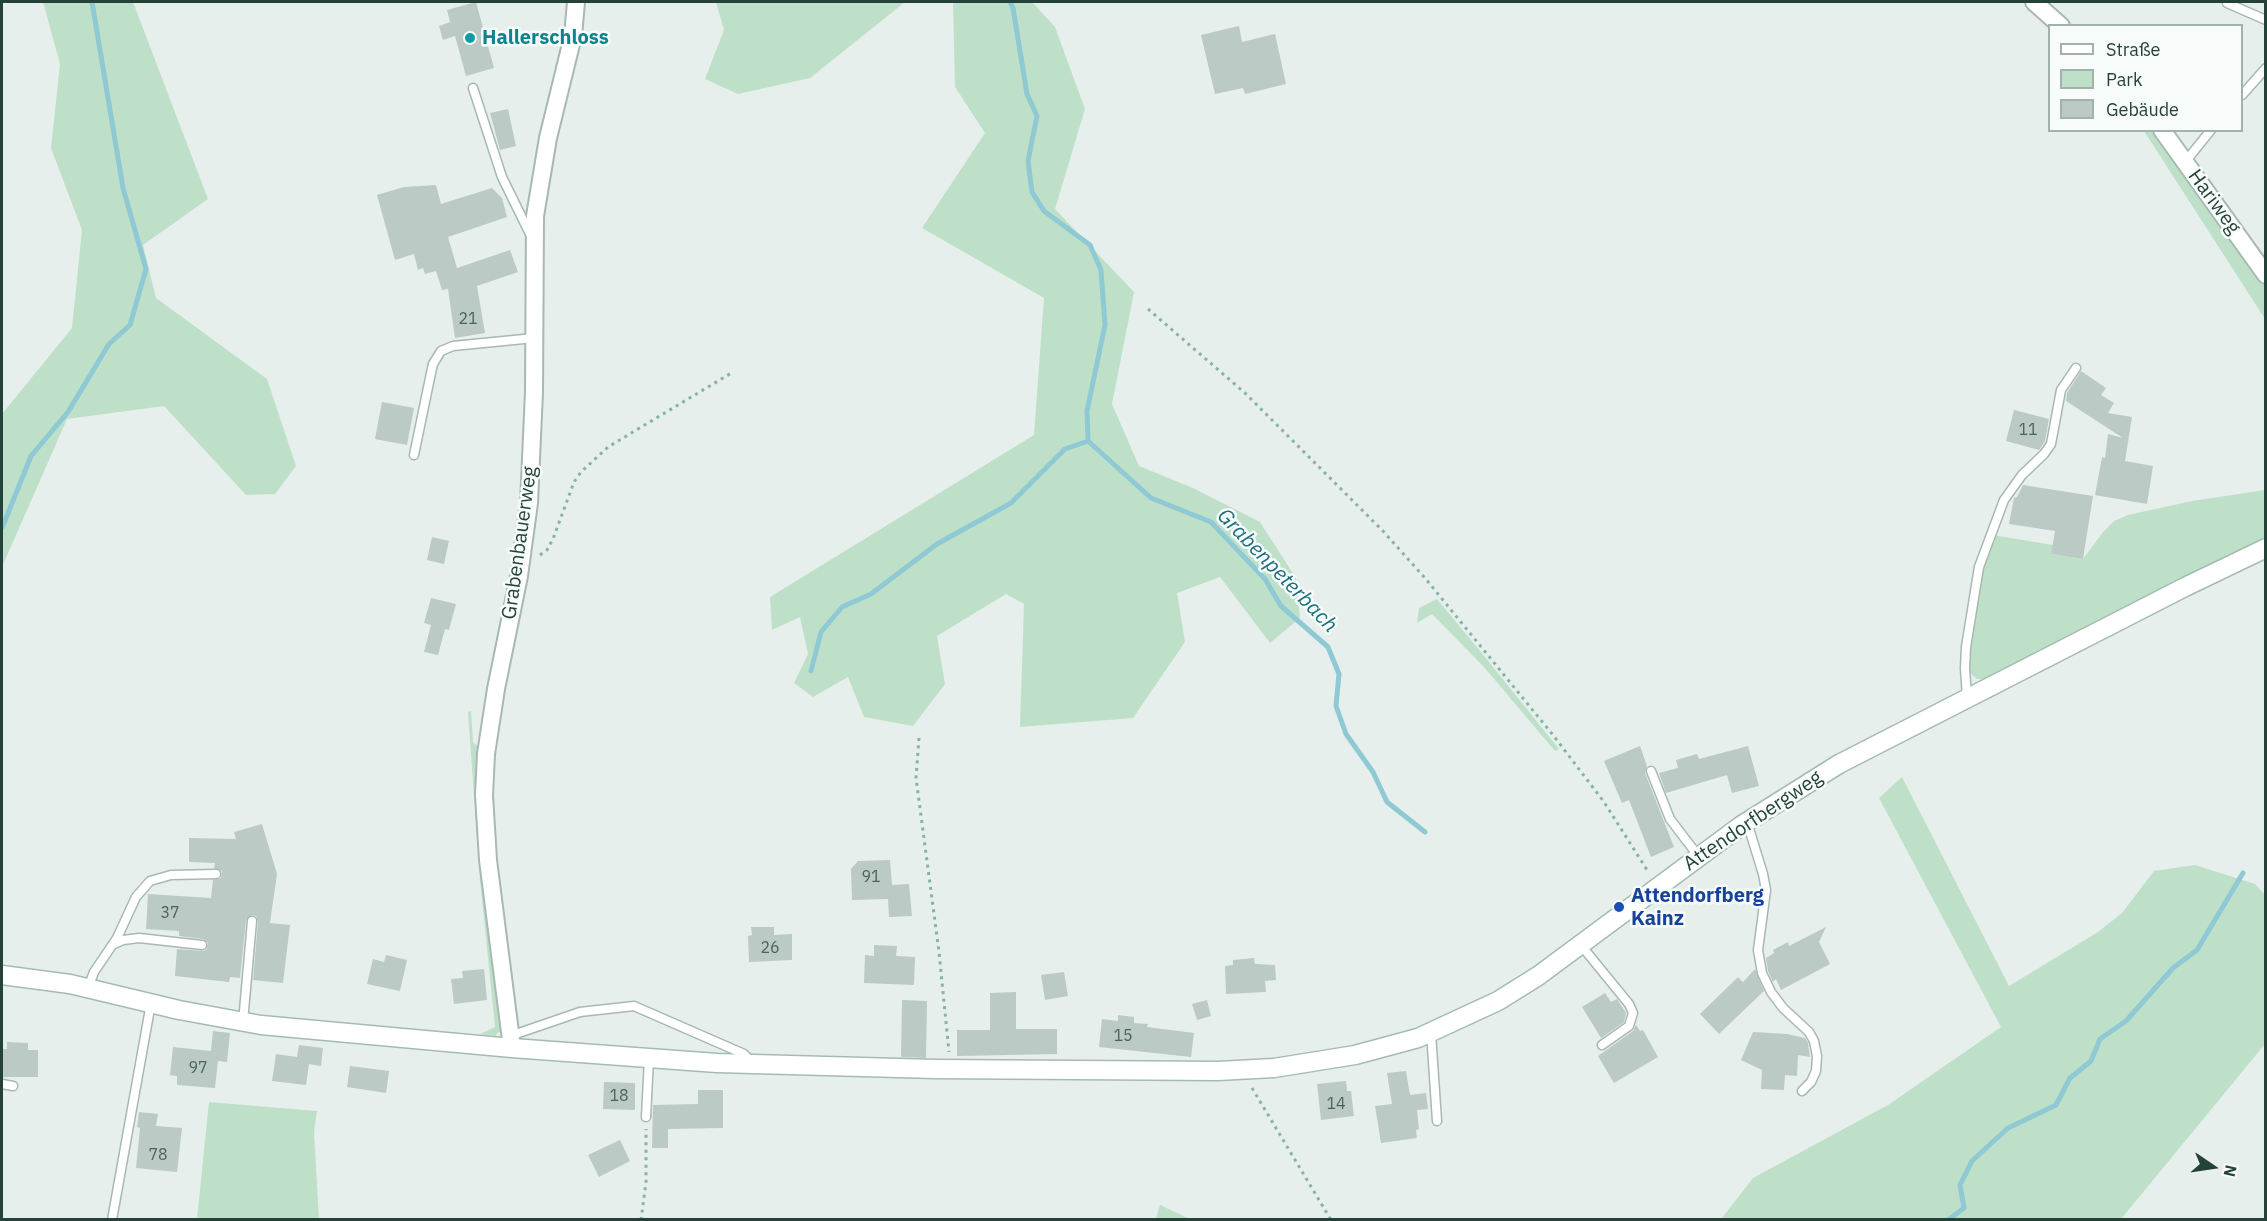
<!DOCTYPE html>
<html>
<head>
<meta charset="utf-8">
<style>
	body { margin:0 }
	#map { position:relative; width:2267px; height:1221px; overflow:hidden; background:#e6efeb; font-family:"IBM Plex Sans",sans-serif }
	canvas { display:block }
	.frame { position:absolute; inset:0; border:3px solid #24423a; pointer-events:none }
	.legend { position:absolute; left:2048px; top:24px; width:195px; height:108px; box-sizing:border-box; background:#f7fbf9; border:2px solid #a3b1ad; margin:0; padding:8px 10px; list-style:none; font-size:18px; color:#24423a }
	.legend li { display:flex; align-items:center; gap:12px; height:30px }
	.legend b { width:30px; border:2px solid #a3b1ad }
	.north { position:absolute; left:2183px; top:1137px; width:60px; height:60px; -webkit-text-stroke:4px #f7fbf9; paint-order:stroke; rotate:103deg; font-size:16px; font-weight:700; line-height:24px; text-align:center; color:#24423a }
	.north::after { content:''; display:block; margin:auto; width:21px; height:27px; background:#24423a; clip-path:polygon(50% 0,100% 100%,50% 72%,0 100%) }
</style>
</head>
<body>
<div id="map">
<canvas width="2267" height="1221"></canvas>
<div class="frame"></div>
<ul class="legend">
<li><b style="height:8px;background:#fff"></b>Straße</li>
<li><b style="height:16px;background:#bfe0c8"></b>Park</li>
<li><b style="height:16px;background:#bbcac4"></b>Gebäude</li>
</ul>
<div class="north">N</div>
</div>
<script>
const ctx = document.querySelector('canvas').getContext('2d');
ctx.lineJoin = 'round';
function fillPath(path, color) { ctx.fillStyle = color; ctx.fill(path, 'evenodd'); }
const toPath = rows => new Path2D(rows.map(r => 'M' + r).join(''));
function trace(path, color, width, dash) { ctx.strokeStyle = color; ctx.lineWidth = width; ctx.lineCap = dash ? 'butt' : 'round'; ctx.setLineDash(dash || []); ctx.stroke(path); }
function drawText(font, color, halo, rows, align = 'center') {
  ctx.font = font + ' "IBM Plex Sans",sans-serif'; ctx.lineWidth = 5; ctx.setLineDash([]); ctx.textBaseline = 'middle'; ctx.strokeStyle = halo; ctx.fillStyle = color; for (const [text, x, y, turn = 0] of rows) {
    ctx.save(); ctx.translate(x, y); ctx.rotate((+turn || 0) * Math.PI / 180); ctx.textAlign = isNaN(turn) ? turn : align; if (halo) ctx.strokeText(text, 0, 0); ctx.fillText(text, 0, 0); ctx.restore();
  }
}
fillPath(toPath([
	[43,2,133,2,208,199,143,245,156,298,267,379,296,466,275,494,246,495,164,406,67,419,2,567,2,414,72,328,82,230,51,148,60,64],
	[716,2,905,2,810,78,738,94,705,79,724,30],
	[953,2,1032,2,1055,27,1085,109,1055,209,1134,292,1112,404,1139,466,1193,488,1260,522,1296,578,1300,618,1270,643,1220,577,1177,593,1185,642,1133,718,1020,727,1024,604,1006,594,937,636,945,684,913,726,864,717,848,677,813,697,794,683,808,654,800,617,772,630,770,597,1034,435,1044,298,922,228,985,133,955,87],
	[2144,131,2154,131,2162,140,2265,285,2265,319],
	[2265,490,2265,538,1984,679,1977,679,1970,673,1968,647,1976,590,1993,535,2053,545,2051,554,2083,559,2103,532,2114,521,2128,515,2192,501],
	[1437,599,1481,652,1559,749,1555,751,1484,667,1432,614,1417,623,1419,608],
	[471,711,473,742,480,748,501,1023,500,1031,495,1036,480,1034,495,1027,480,879,468,712],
	[1902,777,2009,986,2098,932,2122,913,2154,871,2195,865,2255,884,2265,895,2265,1044,2121,1219,1721,1219,1753,1178,1888,1105,2001,1027,1879,798],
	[209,1102,317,1111,314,1132,319,1219,197,1219],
	[1160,1205,1190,1219,1156,1219]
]), '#bfe0c8');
trace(toPath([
	[1010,2,1013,8,1027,94,1037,116,1028,161,1032,192,1044,211,1090,245,1101,270,1105,325,1087,411,1088,441,1151,498,1211,522,1265,579,1281,606,1328,647,1339,674,1336,706,1346,734,1373,772,1387,802,1425,832],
	[2,528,31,456,68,412,109,344,130,325,146,269,123,188,92,2],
	[811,671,821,632,842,607,871,594,937,544,1011,503,1065,449,1088,441],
	[1948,1220,1964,1208,1960,1185,1972,1161,2008,1128,2056,1105,2070,1078,2091,1061,2100,1039,2126,1021,2173,968,2197,950,2243,873]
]), '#8ec9d4', 5);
fillPath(toPath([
	[476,2,494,68,466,76,455,36,443,40,439,26,450,22,447,10],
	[1239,26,1242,42,1275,34,1286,84,1245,94,1243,88,1215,94,1201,35],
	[508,109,516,146,500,150,490,113],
	[436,185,441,204,492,188,502,198,507,217,448,237,457,268,510,250,518,272,477,286,485,333,455,338,448,289,442,290,436,271,425,274,423,268,418,270,414,254,395,260,377,195,404,187],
	[2081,371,2106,388,2101,395,2114,403,2108,413,2132,417,2125,461,2153,466,2147,504,2095,495,2102,457,2105,458,2108,434,2123,438,2066,401,2067,393],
	[382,402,414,408,407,445,375,439],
	[2014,410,2049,419,2045,441,2039,450,2006,441],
	[2023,485,2093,496,2083,559,2051,554,2055,531,2009,524,2014,498,2017,497],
	[432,537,449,541,444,564,427,560],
	[431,598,456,604,449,630,445,629,438,655,424,652,431,625,424,623],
	[1640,746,1647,766,1645,773,1674,847,1651,857,1629,800,1622,803,1604,761],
	[1748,746,1759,786,1732,793,1727,775,1666,793,1659,773,1678,768,1676,760,1697,754,1699,759],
	[262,824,277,874,270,923,290,925,283,983,253,980,258,922,256,916,252,915,246,920,240,978,230,977,229,982,175,976,177,949,204,951,207,948,208,943,203,939,179,936,179,931,146,929,148,894,211,898,213,880,221,878,222,871,214,868,215,863,189,862,189,838,236,839,234,832],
	[890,860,892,885,909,884,912,916,889,917,888,899,852,900,851,869,858,861],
	[751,927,774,927,774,935,792,934,792,960,749,962,748,936,752,935],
	[1826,927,1819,942,1830,964,1781,990,1776,979,1773,982,1768,971,1766,958,1774,953,1773,950,1788,942,1789,946],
	[874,945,897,946,896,956,915,957,914,985,864,983,865,955,874,956],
	[386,955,407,960,400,991,367,984,373,959,384,962],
	[1254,958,1255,964,1275,965,1276,980,1265,981,1266,992,1226,994,1225,966,1233,965,1233,960],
	[484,969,487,1000,454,1004,451,979,463,978,462,971],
	[1755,969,1764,991,1719,1034,1700,1014,1738,977,1743,982],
	[1064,972,1068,996,1045,1000,1041,975],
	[1016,992,1016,1029,1057,1029,1057,1054,957,1056,957,1030,990,1030,990,993],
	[1605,993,1611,1002,1617,999,1626,1013,1624,1022,1601,1038,1582,1007],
	[902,1000,927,1001,926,1058,901,1057],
	[1207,1000,1211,1016,1197,1020,1192,1004],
	[1118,1015,1134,1017,1134,1023,1148,1024,1147,1027,1194,1033,1191,1057,1099,1047,1102,1019,1118,1021],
	[1636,1025,1640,1031,1643,1030,1658,1057,1614,1083,1598,1056,1633,1031],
	[213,1031,230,1033,227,1062,218,1061,215,1088,177,1085,177,1076,170,1075,173,1047,211,1051],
	[1753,1032,1787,1034,1805,1038,1808,1043,1810,1057,1798,1055,1797,1076,1785,1075,1784,1090,1761,1089,1762,1070,1741,1060],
	[7,1042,28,1043,28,1050,38,1050,38,1077,2,1077,2,1049,7,1049],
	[299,1045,323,1048,321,1066,309,1064,306,1085,272,1081,276,1054,297,1057],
	[350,1066,389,1071,386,1093,347,1087],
	[1406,1071,1410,1095,1426,1093,1428,1109,1417,1110,1419,1129,1416,1130,1417,1138,1381,1143,1375,1106,1392,1104,1387,1073],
	[1346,1081,1347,1091,1351,1091,1354,1116,1321,1120,1317,1084],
	[604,1082,635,1083,635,1110,603,1109],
	[698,1090,723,1090,723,1128,668,1129,668,1148,652,1148,653,1105,698,1104],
	[139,1112,158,1114,156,1126,182,1128,177,1172,136,1168,140,1128,137,1127],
	[620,1140,630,1161,599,1177,588,1155]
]), '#bbcac4');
const lane = toPath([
	[2227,3,2266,20],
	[473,88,502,177,531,236],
	[2242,95,2266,68],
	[2185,162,2211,130],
	[414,455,431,373,433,364,441,351,453,346,534,338],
	[1967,698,1965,668,1966,647,1979,567,2004,500,2022,475,2044,454,2051,444,2061,390,2076,368],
	[1651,771,1670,819,1699,857],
	[1747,822,1763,874,1766,890,1758,950,1762,973,1771,992,1783,1008,1809,1032,1814,1041,1817,1056,1816,1071,1811,1082,1802,1091],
	[114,944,123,940,139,938,202,945],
	[1580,944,1629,1004,1633,1013,1629,1026,1602,1045],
	[88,988,94,972,117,938,136,897,150,881,171,875,216,874],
	[243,1022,252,921],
	[1431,1033,1437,1121],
	[510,1036,580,1012,634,1006,744,1054,752,1063],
	[2,1084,13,1086],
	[646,1117,649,1059],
	[112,1220,151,1003]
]);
const street = toPath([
	[2034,2,2061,26],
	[2162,130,2266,275],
	[512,1048,488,860,484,795,486,754,496,689,519,576,529,503,534,392,535,216,548,138,573,36,576,2]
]);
const secondary = toPath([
	[2,975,70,984,179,1010,261,1025,512,1048,717,1063,935,1069,1218,1071,1274,1068,1355,1055,1418,1038,1498,1001,1538,976,1742,825,1839,764,2185,587,2266,548]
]);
trace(lane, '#a8b8b2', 11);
trace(street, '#a8b8b2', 20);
trace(secondary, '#a4bbb3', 21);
trace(toPath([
	[1148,309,1245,393,1382,530,1425,578,1553,735,1604,802,1649,873],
	[540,555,547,550,553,539,574,482,581,472,608,447,733,372],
	[919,738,916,778,939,952,949,1052],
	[1252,1088,1331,1220],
	[641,1220,646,1182,646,1129]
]), '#86b3a5', 3, [3, 4.5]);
trace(lane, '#fff', 8);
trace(street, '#fff', 16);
trace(secondary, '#fff', 18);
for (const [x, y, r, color] of [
	[470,38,6,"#0f9aa8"],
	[1619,907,6,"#1a4fb4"]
]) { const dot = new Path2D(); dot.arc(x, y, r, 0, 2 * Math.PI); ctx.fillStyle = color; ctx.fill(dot); trace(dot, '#f7fbf9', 2); }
drawText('16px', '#4a645c', null, [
	["21",468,319],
	["11",2028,430],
	["91",871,877],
	["37",170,913],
	["26",770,948],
	["15",1123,1036],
	["97",198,1068],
	["18",619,1096],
	["14",1336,1104],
	["78",158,1155]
]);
drawText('bold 20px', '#0d838f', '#f7fbf9', [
	["Hallerschloss",482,38]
], 'left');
drawText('20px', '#24423a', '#f7fbf9', [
	["Hariweg",2214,202,54],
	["Grabenbauerweg",520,543,-82],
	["Attendorfbergweg",1753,821,-34]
]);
drawText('bold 20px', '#164399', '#f7fbf9', [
	["Attendorfberg",1631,896],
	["Kainz",1631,919]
], 'left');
drawText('italic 21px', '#1c6f80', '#f7fbf9', [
	["Grabenpeterbach",1277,571,46]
]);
</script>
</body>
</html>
